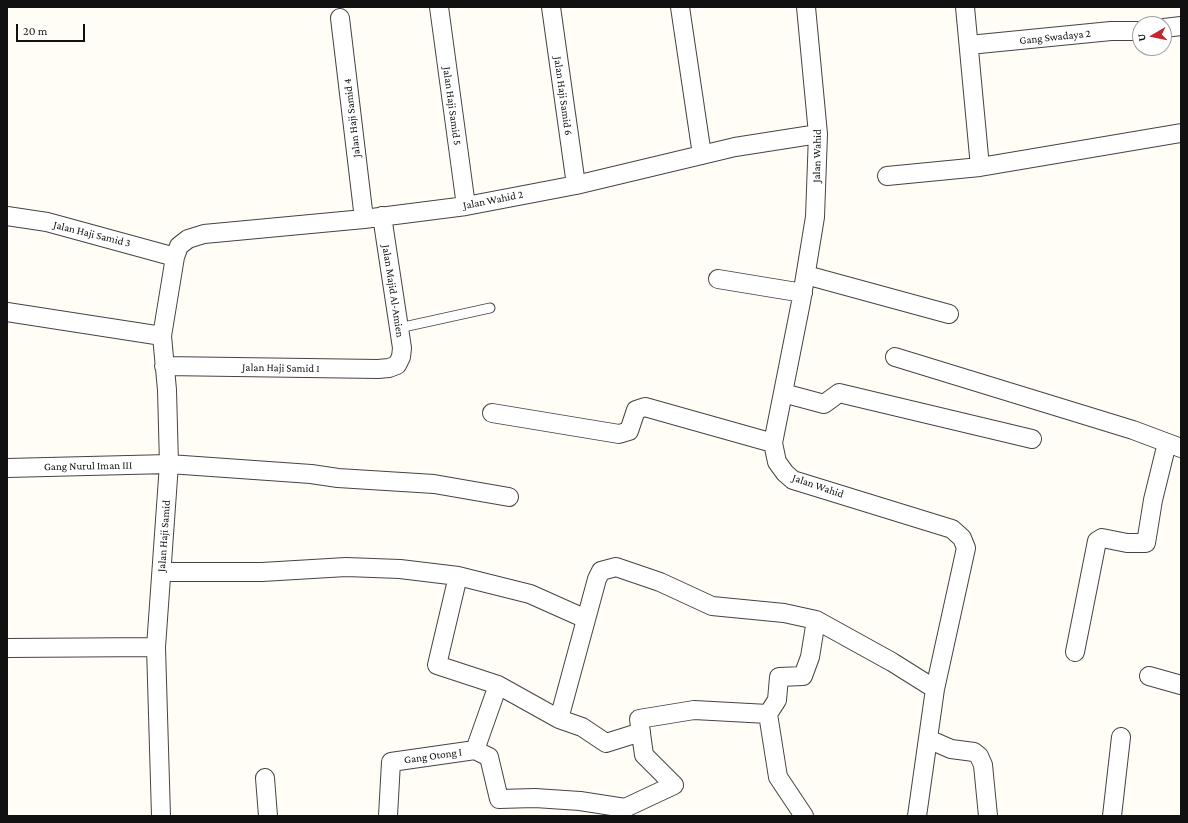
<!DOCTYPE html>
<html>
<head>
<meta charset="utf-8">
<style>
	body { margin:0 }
	#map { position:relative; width:1188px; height:823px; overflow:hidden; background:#fffdf5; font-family:"Crimson Pro",serif }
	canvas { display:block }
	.frame { position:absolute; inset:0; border:8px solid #111; pointer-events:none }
	.north { position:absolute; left:1132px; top:16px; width:40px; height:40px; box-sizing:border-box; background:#fff; border:1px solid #a0a0a0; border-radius:50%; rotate:261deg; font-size:11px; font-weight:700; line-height:16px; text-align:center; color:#111 }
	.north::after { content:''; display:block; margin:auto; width:14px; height:18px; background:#c4262e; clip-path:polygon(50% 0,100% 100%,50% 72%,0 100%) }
	.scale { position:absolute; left:16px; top:24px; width:69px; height:18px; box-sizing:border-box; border:2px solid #111; border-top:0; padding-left:5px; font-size:12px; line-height:14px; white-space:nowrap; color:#111; -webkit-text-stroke:3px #fff; paint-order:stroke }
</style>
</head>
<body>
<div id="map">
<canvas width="1188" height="823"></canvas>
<div class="frame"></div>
<div class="north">U</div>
<div class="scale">20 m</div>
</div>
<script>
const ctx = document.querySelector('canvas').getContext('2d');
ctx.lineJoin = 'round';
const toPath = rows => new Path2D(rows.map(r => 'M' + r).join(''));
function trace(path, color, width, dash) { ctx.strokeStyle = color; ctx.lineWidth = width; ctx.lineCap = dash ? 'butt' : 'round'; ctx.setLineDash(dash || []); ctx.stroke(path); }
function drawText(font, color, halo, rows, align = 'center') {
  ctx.font = font + ' "Crimson Pro",serif'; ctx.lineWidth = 4; ctx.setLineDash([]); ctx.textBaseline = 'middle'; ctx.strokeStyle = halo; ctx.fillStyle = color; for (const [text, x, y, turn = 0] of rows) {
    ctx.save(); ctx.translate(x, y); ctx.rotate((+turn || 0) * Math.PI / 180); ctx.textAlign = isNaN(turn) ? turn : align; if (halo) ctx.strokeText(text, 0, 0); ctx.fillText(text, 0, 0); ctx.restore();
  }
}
const service = toPath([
	[399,328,490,308]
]);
const minor = toPath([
	[439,7,466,206],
	[551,7,576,185],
	[680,7,702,155],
	[806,7,818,134,815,217,801,302,773,443,777,462,785,473,793,480,952,529,962,538,966,548,935,689,917,816],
	[965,7,980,167],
	[340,18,364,219],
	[1164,28,1181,26],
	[969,45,1111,31,1140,31],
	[887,176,980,167,1181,133],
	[7,216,47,222,175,257],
	[806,275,949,314],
	[718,279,803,293],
	[7,312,162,336],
	[895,357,1133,430,1181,448],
	[164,366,378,369,389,368,397,365,401,357,402,348,382,216],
	[783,393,824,404,839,393,1032,439],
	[492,413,619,434,629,431,636,410,645,407,773,443],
	[7,468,169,464,311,474,338,478,434,484,509,497],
	[162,572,262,572,346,567,400,569,458,576,530,594,586,619],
	[7,648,156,647],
	[1075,652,1097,541,1102,538,1127,543,1146,543,1153,500,1167,443],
	[1149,676,1181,685],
	[498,685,559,719,597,579,601,571,616,567,660,582,712,606,784,613,816,620,892,662,935,689],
	[559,719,582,727,606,743,641,732],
	[928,739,951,749,974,752,979,756,983,765,988,816],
	[475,750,489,757,499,799,535,798,580,801,625,808,674,785,644,755,639,719,694,710,768,714],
	[265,778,268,816],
	[161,816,156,647,169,464,167,390,162,336,175,257,179,246,188,239,204,234,364,219,466,206,576,185,735,147,818,134],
	[388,816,391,762,475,750,498,685,437,665,458,576],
	[804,816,778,777,768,714,777,700,779,677,803,676,810,657,816,620],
	[1112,816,1121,737]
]);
trace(service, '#444', 11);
trace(minor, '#444', 20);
trace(service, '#fff', 9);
trace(minor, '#fff', 18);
drawText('11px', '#111', '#fff', [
	["Gang Swadaya 2",1055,37,-6],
	["Jalan Haji Samid 6",563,96,82],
	["Jalan Haji Samid 5",452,106,82],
	["Jalan Haji Samid 4",352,118,-97],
	["Jalan Wahid",817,156,-89],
	["Jalan Wahid 2",493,200,-11],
	["Jalan Haji Samid 3",92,234,14],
	["Jalan Majid Al-Amien",393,291,81],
	["Jalan Haji Samid 1",281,368,1],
	["Gang Nurul Iman III",88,466,-1],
	["Jalan Wahid",818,486,19],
	["Jalan Haji Samid",164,536,-86],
	["Gang Otong I",433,756,-8]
]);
</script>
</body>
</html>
